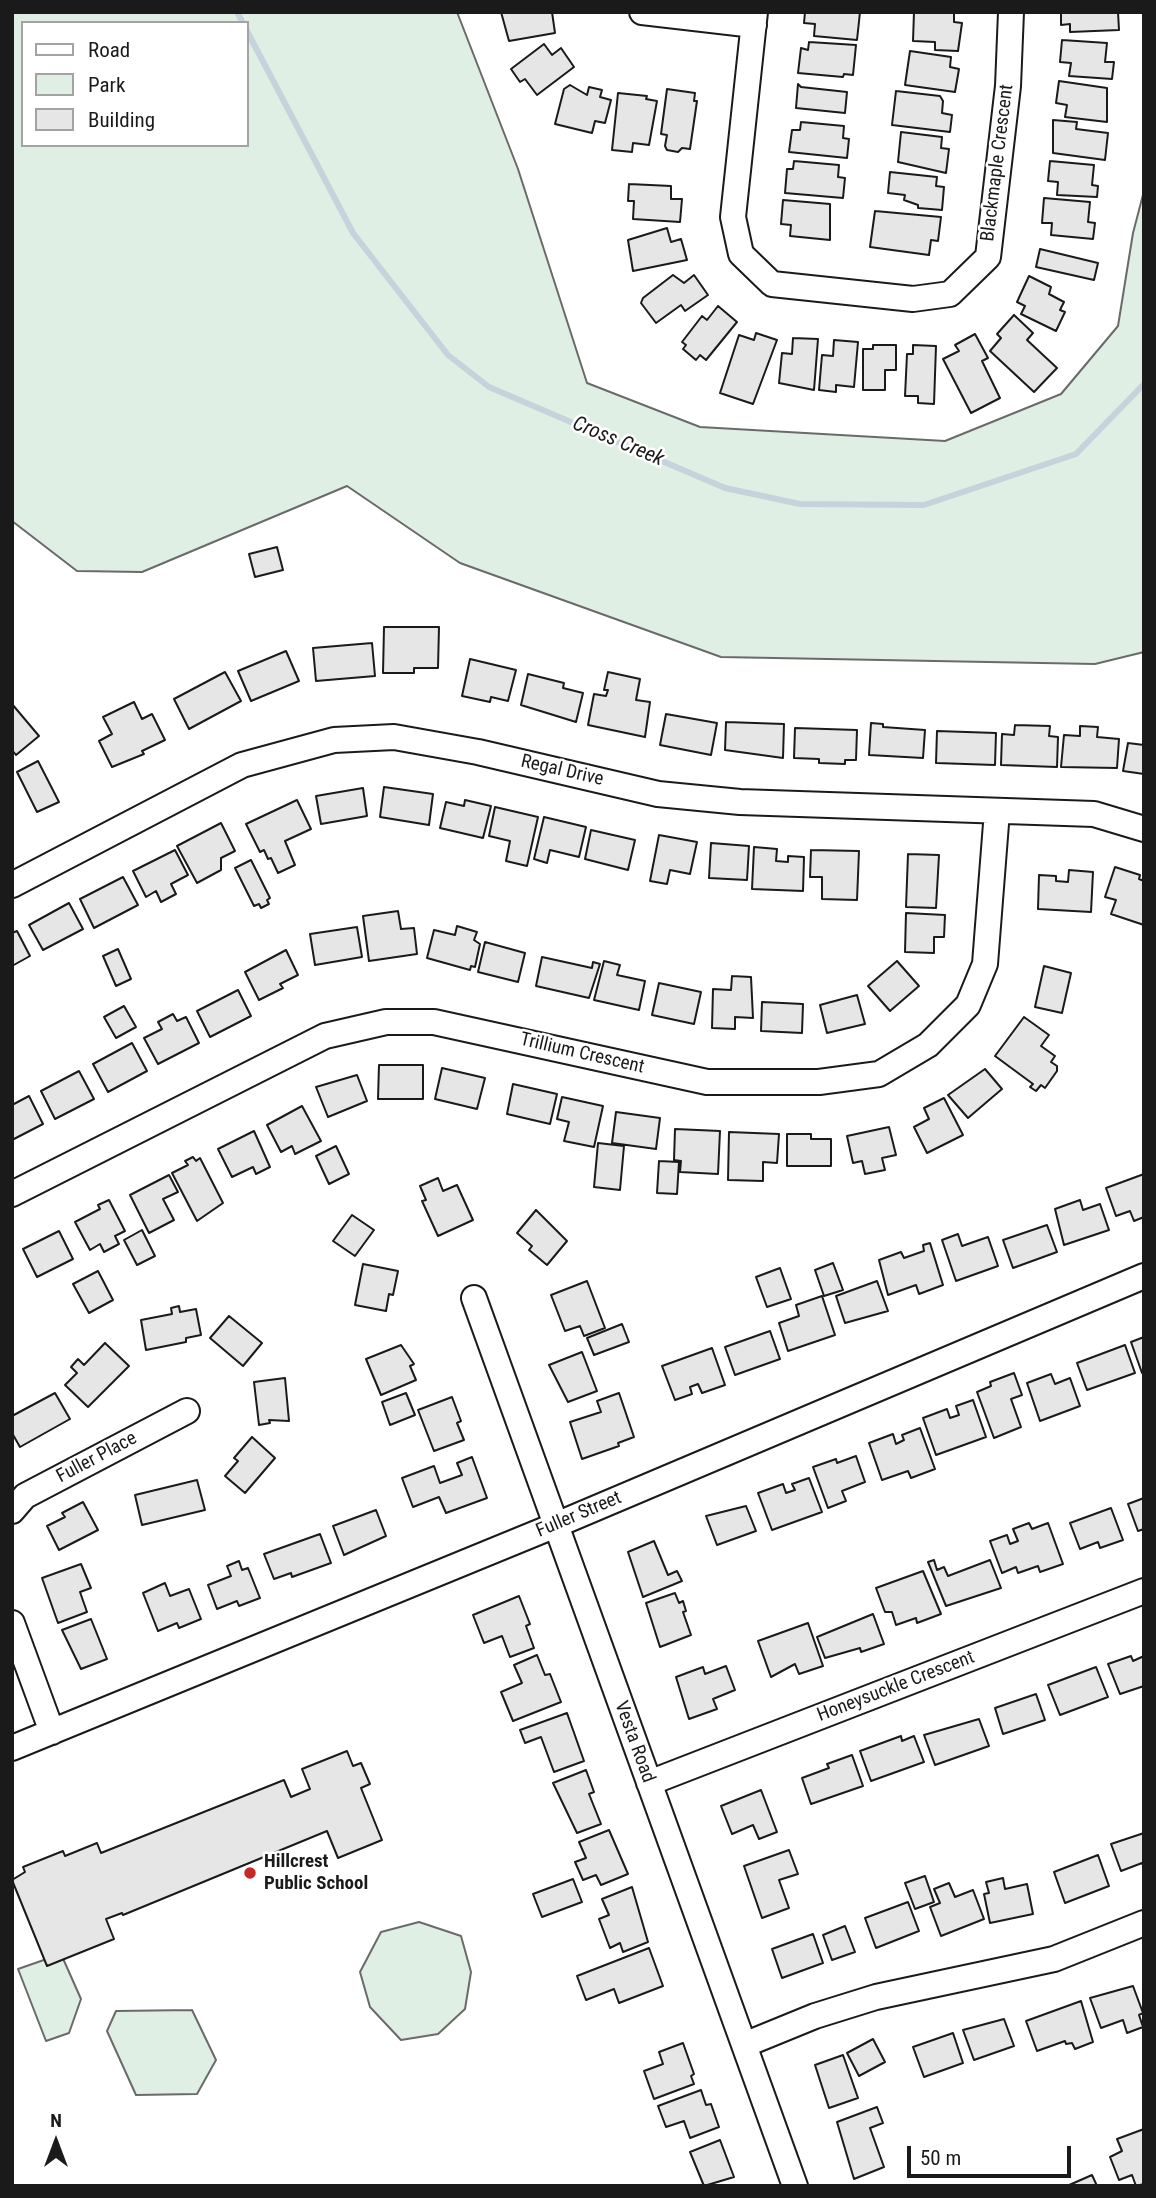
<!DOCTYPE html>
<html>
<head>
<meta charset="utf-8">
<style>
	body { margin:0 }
	#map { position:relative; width:1156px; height:2198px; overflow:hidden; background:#fff; font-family:"Roboto Condensed",sans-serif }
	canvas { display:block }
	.frame { position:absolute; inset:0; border:14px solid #1a1a1a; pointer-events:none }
	.legend { position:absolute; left:21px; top:21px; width:228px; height:126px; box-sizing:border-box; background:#fff; border:2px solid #a3a3a3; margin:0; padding:9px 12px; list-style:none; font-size:21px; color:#1a1a1a }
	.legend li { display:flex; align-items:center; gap:14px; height:35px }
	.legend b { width:35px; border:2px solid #a3a3a3 }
	.north { position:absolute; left:21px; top:2107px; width:70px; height:70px; -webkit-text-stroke:5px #fff; paint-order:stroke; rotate:0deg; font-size:19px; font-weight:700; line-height:28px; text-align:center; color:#1a1a1a }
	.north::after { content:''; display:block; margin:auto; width:24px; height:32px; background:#1a1a1a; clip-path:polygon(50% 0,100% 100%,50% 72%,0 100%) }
	.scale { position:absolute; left:907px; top:2146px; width:164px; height:32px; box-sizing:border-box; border:4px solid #1a1a1a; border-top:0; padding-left:9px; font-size:21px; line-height:24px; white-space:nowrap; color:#1a1a1a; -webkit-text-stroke:5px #fff; paint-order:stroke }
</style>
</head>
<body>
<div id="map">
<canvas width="1156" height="2198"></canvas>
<div class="frame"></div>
<ul class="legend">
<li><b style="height:9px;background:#fff"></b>Road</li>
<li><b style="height:19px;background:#e0efe3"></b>Park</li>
<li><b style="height:19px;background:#e6e6e6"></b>Building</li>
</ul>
<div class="north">N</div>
<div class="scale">50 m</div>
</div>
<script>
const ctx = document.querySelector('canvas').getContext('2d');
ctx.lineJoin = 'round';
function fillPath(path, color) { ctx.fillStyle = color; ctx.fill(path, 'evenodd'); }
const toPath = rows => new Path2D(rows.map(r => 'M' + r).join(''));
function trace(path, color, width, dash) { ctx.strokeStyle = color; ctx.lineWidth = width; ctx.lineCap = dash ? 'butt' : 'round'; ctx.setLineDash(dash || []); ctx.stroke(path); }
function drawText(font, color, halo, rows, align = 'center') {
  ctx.font = font + ' "Roboto Condensed",sans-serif'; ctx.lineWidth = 5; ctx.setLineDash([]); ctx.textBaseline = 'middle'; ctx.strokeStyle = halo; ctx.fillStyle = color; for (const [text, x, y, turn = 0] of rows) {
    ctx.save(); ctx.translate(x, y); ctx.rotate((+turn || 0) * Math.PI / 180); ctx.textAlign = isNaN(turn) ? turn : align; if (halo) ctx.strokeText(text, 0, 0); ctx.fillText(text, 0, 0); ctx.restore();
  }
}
const green = toPath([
	[12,12,457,12,518,169,587,383,700,427,945,441,1061,394,1118,326,1133,233,1144,191,1144,652,1095,664,721,657,460,563,347,486,142,572,77,571,12,521,12,12],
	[23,23,247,23,247,145,23,145,23,23],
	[419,1922,461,1936,471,1972,465,2009,438,2034,401,2040,370,2007,360,1972,381,1932,419,1922],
	[61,1954,81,1999,69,2033,46,2041,18,1969,61,1954],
	[192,2010,216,2060,197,2094,136,2095,107,2031,116,2011,192,2010]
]);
fillPath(green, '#e0efe3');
trace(green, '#6a6a6a', 2);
trace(toPath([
	[237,12,243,23],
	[247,31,353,233,448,355,489,387,725,488,800,504,924,505,1076,454,1144,384]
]), '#c6d2dc', 6);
const building = toPath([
	[501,12,552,12,555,33,509,41,501,12],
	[805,12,860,12,857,40,814,36,815,24,804,23,805,12],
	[914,12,954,12,954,22,962,23,958,51,935,50,935,42,913,41,914,12],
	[1061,12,1118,12,1119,30,1070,32,1070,24,1061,25,1061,12],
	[1062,40,1107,43,1105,62,1114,62,1112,79,1069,76,1071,63,1060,62,1062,40],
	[809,42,856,45,853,75,844,74,843,77,798,73,801,48,808,50,809,42],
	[544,44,552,55,561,48,574,67,537,95,525,79,520,82,511,69,544,44],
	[910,51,951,57,950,67,959,69,955,92,905,85,910,51],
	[1059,81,1107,88,1107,122,1065,117,1067,105,1056,103,1059,81],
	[798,84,801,87,847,92,845,113,796,108,798,84],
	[570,85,587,95,589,87,602,90,600,97,611,100,605,123,595,121,592,133,555,124,564,89,570,85],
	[667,89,695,93,694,101,697,101,690,149,682,148,678,152,667,150,665,146,667,135,661,134,667,89],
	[896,91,940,96,943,101,942,113,952,115,950,132,892,125,896,91],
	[618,93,647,96,646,99,657,101,649,145,633,143,632,152,612,150,618,93],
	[1053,120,1077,122,1076,129,1108,133,1105,160,1053,153,1053,120],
	[801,122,844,126,843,138,849,139,847,158,789,152,792,130,800,130,801,122],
	[901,132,942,137,941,148,949,149,946,173,898,162,901,132],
	[794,161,839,165,838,177,845,178,843,198,785,193,787,169,793,169,794,161],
	[1050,161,1094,165,1092,185,1098,186,1097,197,1057,195,1058,182,1048,181,1050,161],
	[890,172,937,177,936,186,944,187,942,210,918,208,918,205,904,200,905,195,888,193,890,172],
	[629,184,671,186,671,199,682,199,680,222,633,219,634,201,628,201,629,184],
	[1044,198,1090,202,1088,222,1095,223,1093,239,1051,235,1052,223,1042,223,1044,198],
	[783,200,830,204,830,240,790,236,791,225,781,224,783,200],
	[875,211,941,217,938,241,931,240,929,255,870,247,875,211],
	[667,228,671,242,681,239,687,260,633,271,628,240,667,228],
	[1040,249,1098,263,1094,280,1036,267,1040,249],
	[673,275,684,283,694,275,708,295,685,311,681,305,656,323,641,303,643,298,673,275],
	[1029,276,1051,287,1049,294,1064,302,1060,310,1065,312,1056,331,1021,314,1025,306,1017,302,1029,276],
	[718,306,737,322,706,360,700,355,696,360,683,349,686,345,682,342,702,316,707,320,718,306],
	[1014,315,1033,333,1027,340,1057,368,1034,392,990,351,1001,338,997,334,1014,315],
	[756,333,777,340,753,404,720,393,739,335,754,340,756,333],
	[975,334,988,358,982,361,1000,398,971,413,943,359,959,351,955,345,975,334],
	[793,338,818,339,814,390,779,383,782,353,792,354,793,338],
	[834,340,858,342,854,387,836,385,836,392,819,390,822,355,833,356,834,340],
	[873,345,896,345,896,370,885,370,885,390,863,390,863,349,873,349,873,345],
	[913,345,936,346,934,404,918,403,918,396,905,396,907,354,913,354,913,345],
	[277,547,283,570,255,577,249,554,277,547],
	[384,627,439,627,438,668,414,668,414,673,383,673,384,627],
	[372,643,375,676,316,681,313,648,372,643],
	[286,651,299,681,251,701,238,671,286,651],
	[470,659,516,670,508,701,491,697,490,702,462,696,470,659],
	[225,672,241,701,189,729,174,699,225,672],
	[608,672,640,679,636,700,650,702,645,737,588,725,594,694,606,696,608,690,604,690,608,672],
	[528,674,564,683,563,688,583,693,576,722,521,705,528,674],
	[134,702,142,719,152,714,165,740,142,751,144,754,112,767,99,741,112,734,103,717,134,702],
	[12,704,39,736,16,755,12,750,12,704],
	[666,714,717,723,711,755,660,745,666,714],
	[726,722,784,724,783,758,725,750,726,722],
	[871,723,883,724,883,727,925,730,923,758,869,755,871,723],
	[1015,725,1050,726,1049,736,1058,737,1057,767,1001,765,1002,734,1014,735,1015,725],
	[1080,726,1098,727,1097,737,1119,739,1117,768,1061,767,1064,735,1080,736,1080,726],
	[795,728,857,730,856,760,845,760,845,764,819,763,819,759,794,758,795,728],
	[937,731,996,733,995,765,936,763,937,731],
	[1128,743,1144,745,1144,774,1123,771,1128,743],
	[38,761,59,802,37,812,17,772,38,761],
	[384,787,433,794,429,825,380,817,384,787],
	[363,788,367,816,321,824,316,796,363,788],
	[297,800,311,829,285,841,295,865,278,873,271,858,268,859,264,850,260,852,246,824,297,800],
	[465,800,491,806,483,838,440,828,446,802,464,806,465,800],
	[495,807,538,817,527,866,506,861,510,841,489,836,495,807],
	[544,817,586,827,579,857,550,850,547,863,534,859,544,817],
	[221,823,235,851,221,858,221,870,197,883,177,846,221,823],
	[591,830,635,840,628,870,585,859,591,830],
	[659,835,697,842,690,874,670,870,667,884,650,881,659,835],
	[711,843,749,846,747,880,709,878,711,843],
	[754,847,777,849,776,861,788,862,788,856,804,857,803,891,752,889,754,847],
	[175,850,188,875,171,884,176,894,161,902,156,891,146,897,133,871,175,850],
	[811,850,859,851,857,900,822,899,822,877,810,877,811,850],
	[908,854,939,855,936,908,906,907,908,854],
	[251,860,270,898,267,900,269,904,261,908,259,904,254,906,235,868,251,860],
	[1115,867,1140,875,1139,879,1144,881,1144,925,1111,914,1116,900,1105,897,1115,867],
	[1069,870,1093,872,1091,912,1038,909,1039,875,1056,876,1056,881,1068,882,1069,870],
	[123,877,138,905,94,928,80,899,123,877],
	[69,903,83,929,43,950,29,925,69,903],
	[398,911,401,929,414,928,417,954,369,961,363,916,398,911],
	[906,913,945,915,944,937,934,937,934,953,905,952,906,913],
	[457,926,477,932,474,940,480,944,475,967,471,966,470,970,427,958,434,930,455,935,457,926],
	[357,927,362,957,315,965,310,934,357,927],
	[17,931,30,956,12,966,12,933,17,931],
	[485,942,525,953,518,982,478,972,485,942],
	[118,949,131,979,116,986,103,956,118,949],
	[286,950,298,975,280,984,283,988,259,1000,245,972,286,950],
	[542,957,592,968,593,962,600,964,589,998,536,986,542,957],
	[604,961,620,965,617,975,645,981,639,1010,594,1000,604,961],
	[897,961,919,986,890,1011,868,986,897,961],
	[1044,966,1071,973,1062,1013,1035,1007,1044,966],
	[732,976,751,977,753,1018,735,1017,735,1029,712,1028,713,989,731,990,732,976],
	[659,983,701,992,694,1024,652,1015,659,983],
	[238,990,251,1016,210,1037,197,1011,238,990],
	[857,995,865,1024,827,1033,820,1005,857,995],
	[762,1002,803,1004,802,1033,761,1031,762,1002],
	[124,1006,136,1027,116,1038,104,1017,124,1006],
	[173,1014,177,1021,186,1017,199,1043,158,1064,144,1038,162,1029,158,1022,173,1014],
	[1024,1017,1049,1035,1041,1046,1055,1056,1051,1062,1057,1066,1057,1071,1045,1088,1041,1085,1036,1091,1030,1087,1033,1084,995,1056,1024,1017],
	[132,1043,147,1071,108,1092,93,1064,132,1043],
	[379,1065,423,1065,423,1099,378,1099,379,1065],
	[442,1068,485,1078,477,1109,435,1099,442,1068],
	[985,1069,1002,1089,968,1118,948,1095,985,1069],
	[79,1071,94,1099,55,1119,41,1091,79,1071],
	[357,1075,367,1101,328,1117,316,1087,357,1075],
	[513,1084,557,1094,550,1124,507,1114,513,1084],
	[29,1096,43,1124,12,1140,12,1105,29,1096],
	[562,1097,603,1106,594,1147,564,1141,569,1122,557,1119,562,1097],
	[944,1098,963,1135,927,1153,914,1127,929,1119,924,1108,944,1098],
	[302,1106,321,1141,295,1154,292,1146,281,1152,267,1125,302,1106],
	[616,1112,660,1118,656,1149,612,1143,616,1112],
	[889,1127,896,1155,882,1158,885,1170,865,1174,862,1161,853,1163,847,1136,889,1127],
	[675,1129,720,1131,718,1174,680,1172,681,1161,674,1160,675,1129],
	[254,1131,270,1167,256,1174,253,1167,232,1177,218,1149,254,1131],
	[729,1132,779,1134,777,1163,763,1162,763,1181,728,1180,729,1132],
	[787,1134,811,1134,811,1139,831,1139,831,1166,787,1166,787,1134],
	[598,1143,624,1146,620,1190,594,1187,598,1143],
	[336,1146,349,1174,329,1184,316,1156,336,1146],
	[193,1157,196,1161,200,1158,223,1203,197,1221,172,1173,188,1165,185,1161,193,1157],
	[659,1161,679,1162,677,1194,657,1193,659,1161],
	[1144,1174,1144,1217,1134,1221,1130,1211,1116,1216,1106,1188,1144,1174],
	[169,1175,178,1192,163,1199,174,1220,149,1233,130,1195,169,1175],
	[438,1178,443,1191,457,1185,473,1220,438,1236,422,1201,426,1200,420,1186,438,1178],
	[109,1200,125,1231,115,1236,119,1244,104,1252,100,1244,90,1250,75,1222,100,1209,98,1205,109,1200],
	[1080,1200,1083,1210,1100,1204,1109,1230,1064,1245,1055,1209,1080,1200],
	[536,1210,567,1241,547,1265,529,1250,532,1246,517,1233,536,1210],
	[352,1215,374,1230,355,1256,333,1241,352,1215],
	[1047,1225,1057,1252,1013,1268,1003,1240,1047,1225],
	[142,1230,155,1256,137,1265,124,1240,142,1230],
	[59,1231,73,1259,37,1277,23,1249,59,1231],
	[958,1234,962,1246,988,1237,998,1266,956,1281,942,1240,958,1234],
	[930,1243,943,1285,919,1294,916,1285,888,1295,879,1260,901,1252,904,1258,924,1251,923,1245,930,1243],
	[833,1263,843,1290,824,1296,815,1270,833,1263],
	[363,1264,398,1271,393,1295,389,1294,386,1311,355,1305,363,1264],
	[780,1268,791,1299,767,1307,756,1277,780,1268],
	[98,1271,113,1300,89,1313,73,1284,98,1271],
	[587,1281,605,1328,584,1336,580,1326,565,1331,551,1295,587,1281],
	[877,1281,888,1311,845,1323,836,1296,877,1281],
	[822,1296,835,1335,788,1351,779,1323,799,1316,796,1305,822,1296],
	[179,1306,180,1312,196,1309,201,1335,186,1338,186,1342,146,1350,141,1320,172,1314,171,1308,179,1306],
	[229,1316,262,1343,243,1366,210,1338,229,1316],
	[622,1324,629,1342,594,1355,587,1338,622,1324],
	[770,1331,780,1359,735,1375,725,1347,770,1331],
	[1144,1337,1144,1373,1142,1373,1131,1342,1144,1337],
	[105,1343,129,1366,88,1407,65,1385,77,1373,71,1367,78,1359,84,1365,105,1343],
	[401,1345,414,1364,410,1366,416,1380,381,1395,366,1359,401,1345],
	[1125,1345,1135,1373,1087,1390,1077,1363,1125,1345],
	[712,1348,725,1385,702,1393,698,1384,690,1387,692,1394,675,1400,662,1366,712,1348],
	[582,1352,597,1391,568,1402,549,1365,582,1352],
	[1014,1373,1022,1395,1011,1399,1021,1427,994,1438,977,1392,991,1386,990,1382,1014,1373],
	[1051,1374,1055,1384,1070,1378,1080,1406,1040,1421,1027,1383,1051,1374],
	[285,1378,289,1421,269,1420,270,1423,259,1425,254,1382,285,1378],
	[55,1393,70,1419,20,1447,12,1433,12,1416,55,1393],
	[406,1393,415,1415,390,1425,382,1402,406,1393],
	[619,1393,634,1437,618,1443,619,1446,582,1459,570,1422,601,1412,597,1401,619,1393],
	[452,1397,461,1421,457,1423,464,1440,434,1451,418,1410,452,1397],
	[973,1400,986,1437,936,1455,923,1418,947,1409,950,1418,959,1415,956,1406,973,1400],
	[920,1428,935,1469,911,1478,908,1471,882,1480,869,1443,893,1434,896,1444,904,1440,902,1435,920,1428],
	[252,1437,275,1458,245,1493,225,1476,238,1461,234,1458,252,1437],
	[856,1456,865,1482,842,1491,846,1501,828,1508,813,1467,836,1459,837,1463,856,1456],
	[472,1457,487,1498,446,1513,439,1497,413,1507,402,1478,434,1466,440,1483,462,1475,457,1463,472,1457],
	[809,1478,822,1512,772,1530,758,1493,783,1484,786,1493,795,1490,792,1484,809,1478],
	[197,1480,205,1510,142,1525,135,1495,197,1480],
	[1144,1498,1144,1529,1138,1531,1128,1504,1144,1498],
	[83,1502,98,1530,59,1550,47,1526,65,1517,62,1513,83,1502],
	[746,1506,756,1531,717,1545,706,1516,746,1506],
	[1111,1508,1123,1540,1100,1548,1098,1542,1080,1549,1070,1523,1111,1508],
	[376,1510,386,1536,344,1555,333,1526,376,1510],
	[1029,1523,1032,1529,1048,1523,1063,1564,1040,1572,1038,1566,1018,1573,1016,1567,1002,1573,990,1541,1007,1535,1010,1544,1018,1541,1013,1529,1029,1523],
	[320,1534,331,1563,292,1577,291,1573,274,1579,264,1554,320,1534],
	[654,1541,668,1575,677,1571,682,1581,643,1597,628,1552,654,1541],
	[934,1560,937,1570,944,1567,948,1576,990,1560,1001,1588,946,1606,928,1562,934,1560],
	[239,1561,242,1570,248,1568,260,1598,239,1606,237,1601,217,1609,208,1585,231,1576,227,1566,239,1561],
	[81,1564,91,1588,80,1592,87,1612,58,1623,42,1578,81,1564],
	[923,1571,941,1614,917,1623,916,1618,896,1625,892,1612,885,1612,876,1588,923,1571],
	[165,1583,170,1596,189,1589,201,1619,179,1628,177,1623,158,1631,143,1593,165,1583],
	[675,1593,679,1603,683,1601,686,1611,683,1612,691,1635,660,1647,646,1603,675,1593],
	[519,1596,530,1624,526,1626,534,1648,510,1657,502,1636,484,1643,473,1615,519,1596],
	[873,1614,884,1644,861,1652,860,1648,825,1658,817,1637,873,1614],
	[91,1619,107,1659,81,1669,62,1630,91,1619],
	[808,1623,823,1666,799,1674,795,1664,771,1677,758,1641,808,1623],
	[537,1655,545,1675,550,1674,561,1702,513,1721,501,1692,522,1683,514,1665,537,1655],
	[1131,1656,1133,1661,1144,1656,1144,1686,1120,1694,1108,1664,1131,1656],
	[726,1666,735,1690,713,1699,717,1709,689,1719,676,1677,703,1667,705,1674,726,1666],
	[1096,1667,1108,1697,1060,1715,1048,1685,1096,1667],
	[1036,1694,1045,1720,1003,1734,995,1708,1036,1694],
	[567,1713,584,1761,554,1772,541,1737,525,1743,520,1730,567,1713],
	[979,1719,989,1746,935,1765,924,1735,979,1719],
	[901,1736,902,1741,914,1736,924,1762,871,1781,860,1751,901,1736],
	[347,1751,353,1766,361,1763,370,1784,361,1788,382,1840,338,1858,327,1831,123,1915,122,1913,106,1919,114,1939,47,1966,12,1880,25,1872,23,1867,63,1851,65,1856,97,1843,101,1853,284,1780,291,1797,310,1789,302,1769,347,1751],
	[852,1755,863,1786,811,1804,802,1778,829,1768,827,1764,852,1755],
	[586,1770,594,1792,589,1794,601,1824,577,1833,553,1783,586,1770],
	[761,1790,777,1832,759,1839,753,1825,732,1834,721,1806,761,1790],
	[609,1830,628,1874,601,1885,596,1875,583,1880,575,1862,586,1858,579,1842,609,1830],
	[1144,1833,1144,1868,1142,1863,1121,1871,1111,1844,1144,1833],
	[789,1850,798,1874,779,1880,789,1908,762,1918,744,1866,789,1850],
	[1098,1855,1109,1886,1065,1903,1054,1872,1098,1855],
	[925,1876,934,1902,915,1909,905,1883,925,1876],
	[1003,1878,1005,1889,1027,1884,1033,1914,990,1923,984,1894,989,1893,986,1882,1003,1878],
	[573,1879,582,1902,542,1917,533,1894,573,1879],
	[949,1883,955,1897,973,1890,984,1919,941,1936,930,1907,940,1903,934,1889,949,1883],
	[632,1887,648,1942,623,1952,620,1943,610,1948,599,1919,609,1915,602,1899,632,1887],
	[908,1902,919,1931,876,1948,865,1918,908,1902],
	[845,1926,855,1952,832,1960,823,1935,845,1926],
	[813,1934,823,1963,782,1978,772,1949,813,1934],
	[649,1948,663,1986,619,2003,614,1989,586,2000,577,1976,649,1948],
	[1133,1986,1143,2013,1139,2015,1143,2027,1127,2033,1123,2020,1101,2028,1090,1998,1133,1986],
	[1081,2001,1093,2042,1075,2049,1072,2043,1066,2044,1065,2041,1037,2051,1026,2021,1081,2001],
	[1004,2019,1014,2046,974,2060,963,2030,1004,2019],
	[953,2033,963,2063,924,2077,913,2047,953,2033],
	[873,2039,885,2062,859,2076,847,2053,873,2039],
	[683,2043,694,2074,691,2076,694,2084,654,2099,644,2071,663,2064,659,2052,683,2043],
	[843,2055,858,2098,829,2108,815,2065,843,2055],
	[701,2090,706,2105,711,2104,719,2127,690,2138,684,2121,666,2127,658,2106,701,2090],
	[877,2107,883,2123,870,2128,884,2167,854,2179,837,2122,877,2107],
	[1144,2129,1144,2184,1136,2186,1132,2175,1119,2180,1110,2157,1122,2151,1117,2139,1144,2129],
	[720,2140,734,2177,704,2186,690,2152,720,2140],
	[1092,2175,1097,2186,1067,2186,1092,2175]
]);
fillPath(building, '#e6e6e6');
trace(building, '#1a1a1a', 2);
const minor = toPath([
	[642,12,754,25],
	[755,12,733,217,741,254,772,284,913,299,950,294,988,257,1008,86,1011,12],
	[12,885,242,765,334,740,394,737,478,752,658,794,740,802,1094,814,1144,829],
	[12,1194,325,1036,386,1022,434,1022,707,1082,819,1082,879,1074,928,1045,968,1005,985,964,997,811],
	[474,1298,795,2186],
	[12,1511,25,1496,187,1411],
	[12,1623,52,1732],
	[12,1748,556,1525,1144,1276],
	[649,1783,1144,1591],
	[744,2045,815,2016,876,1997,1054,1959,1144,1923]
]);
trace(minor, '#1a1a1a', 28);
trace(minor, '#fff', 24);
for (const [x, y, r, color] of [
	[250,1873,7,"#c62828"]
]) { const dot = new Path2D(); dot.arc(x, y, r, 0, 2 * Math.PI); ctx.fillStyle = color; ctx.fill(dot); trace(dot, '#fff', 2.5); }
drawText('19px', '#1a1a1a', '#fff', [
	["Blackmaple Crescent",998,163,-83],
	["Regal Drive",562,771,13],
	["Trillium Crescent",582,1054,13],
	["Fuller Place",97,1458,-28],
	["Fuller Street",579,1515,-23],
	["Honeysuckle Crescent",896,1687,-21],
	["Vesta Road",634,1742,70]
]);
drawText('bold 19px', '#1a1a1a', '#fff', [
	["Hillcrest",264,1862],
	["Public School",264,1884]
], 'left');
drawText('italic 21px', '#1a1a1a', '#fff', [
	["Cross Creek",618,442,23]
]);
</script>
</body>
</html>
